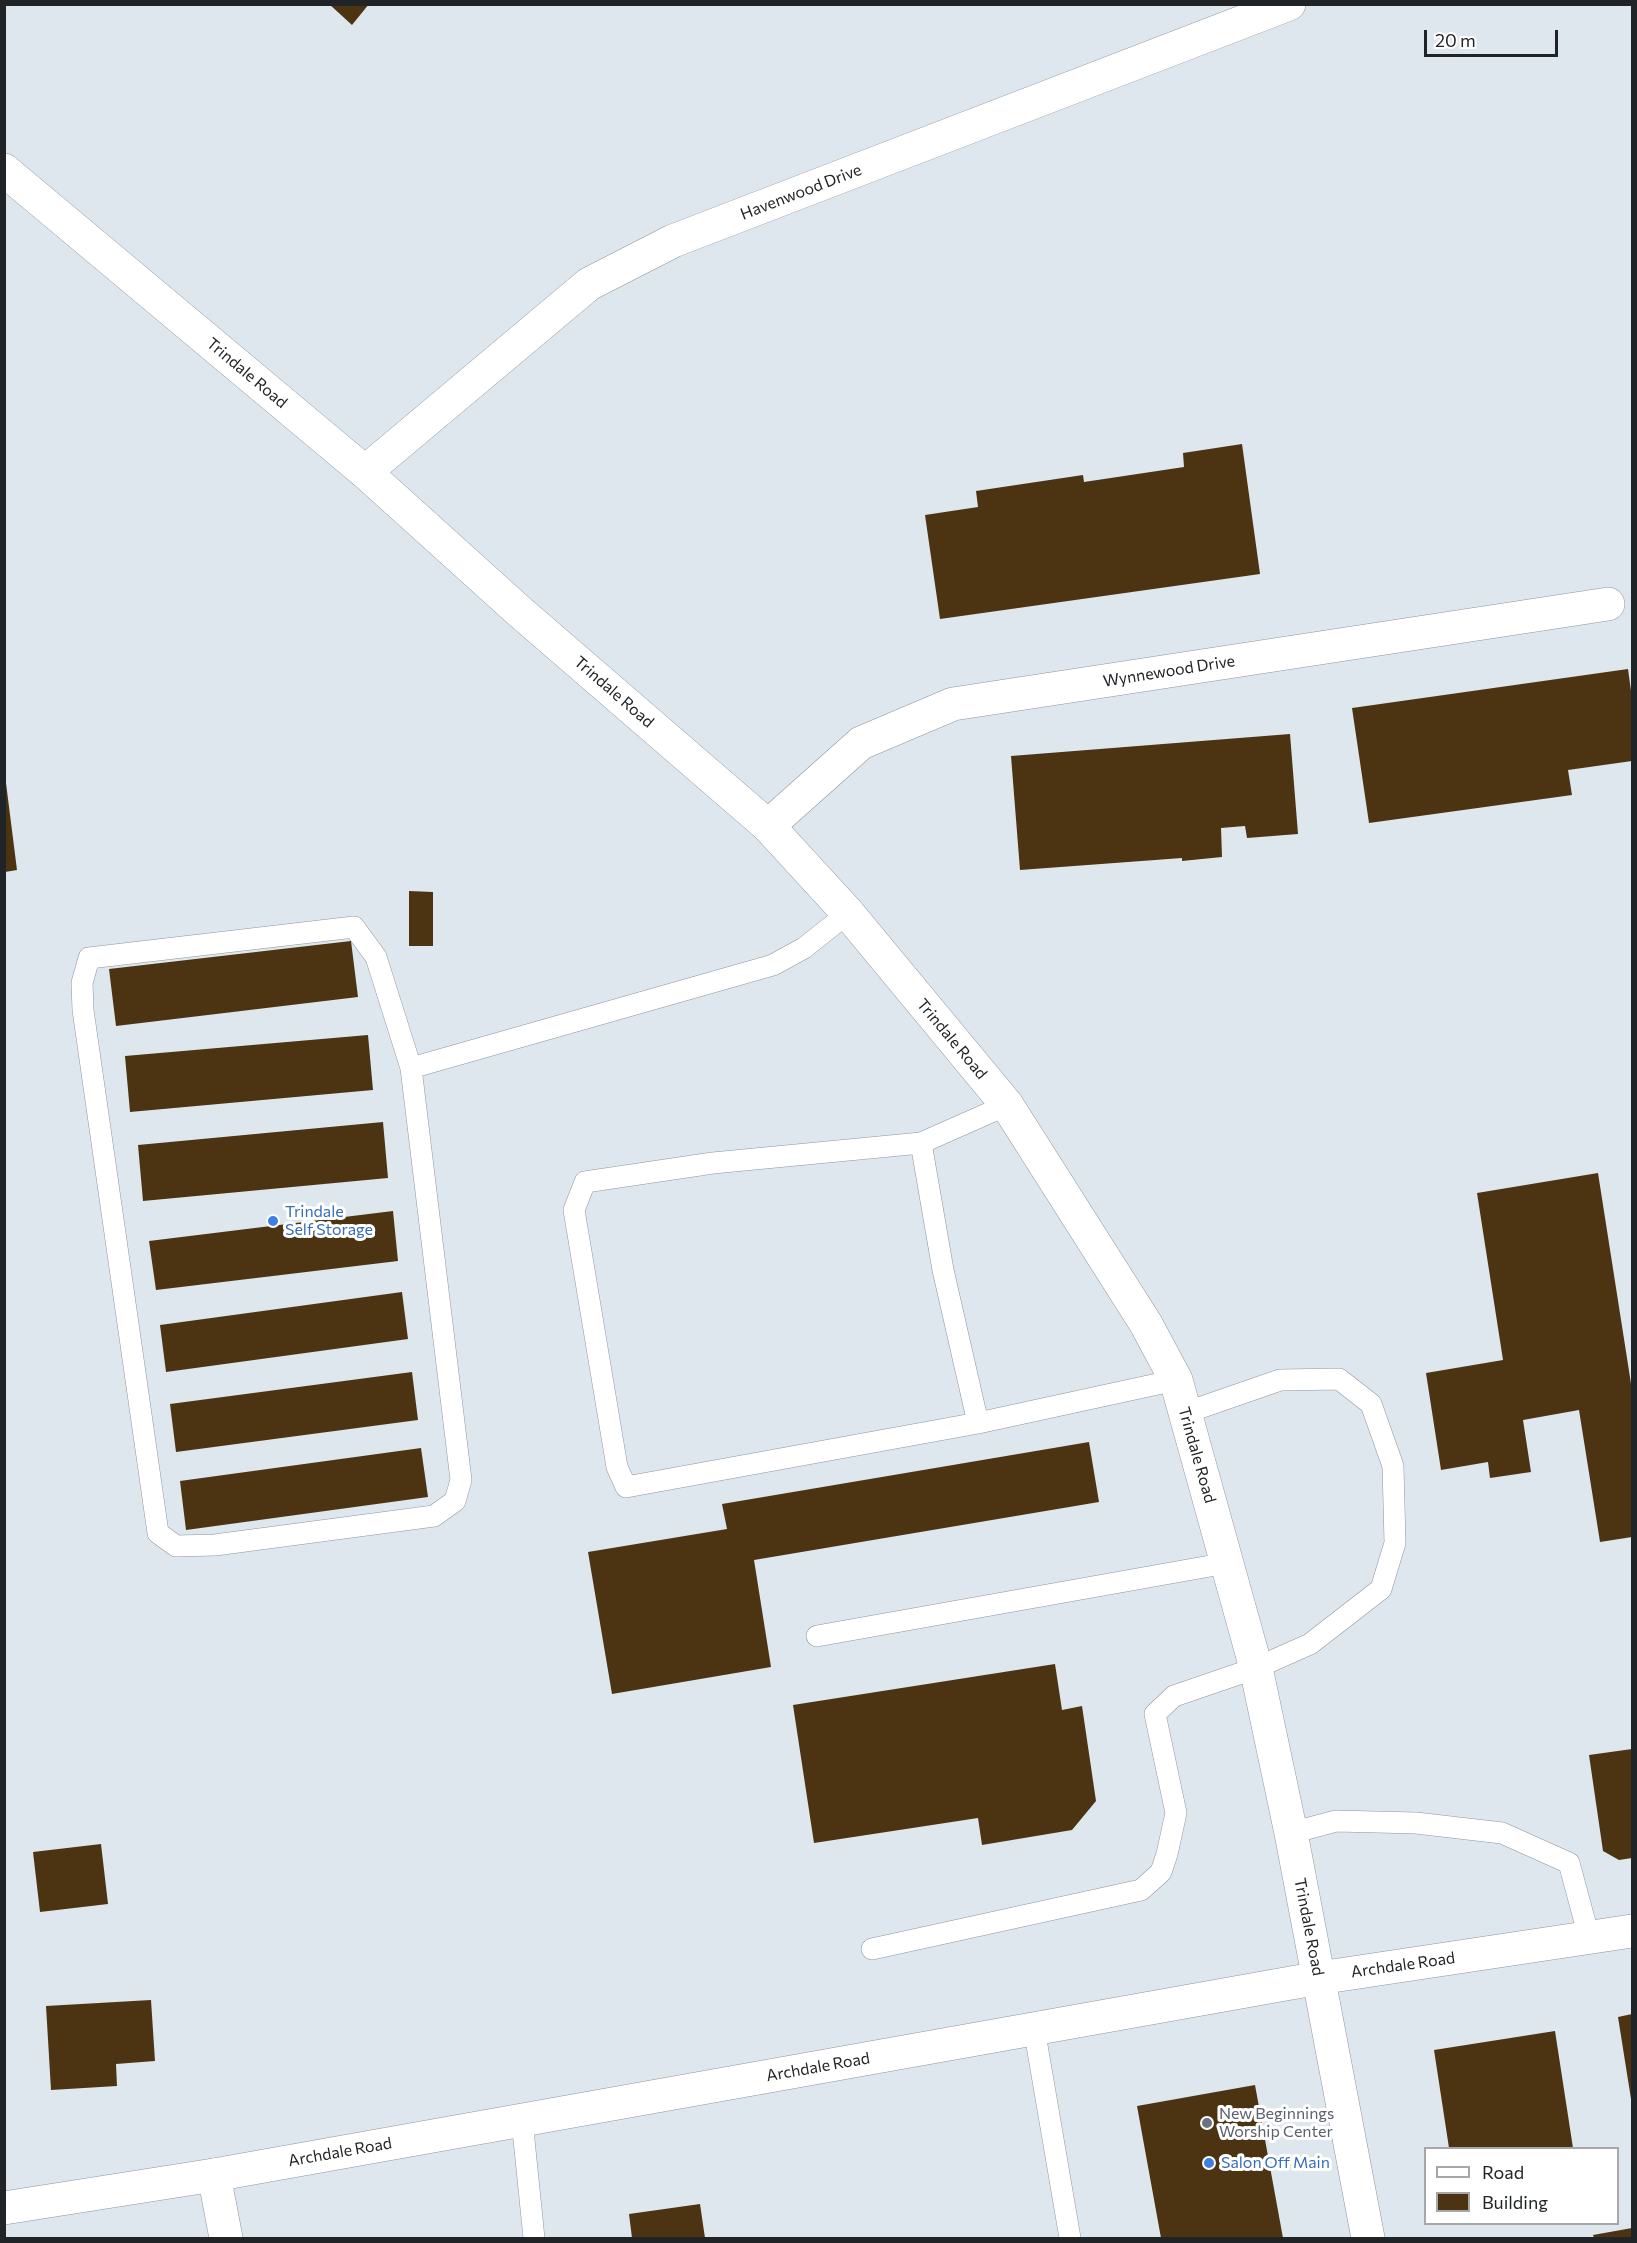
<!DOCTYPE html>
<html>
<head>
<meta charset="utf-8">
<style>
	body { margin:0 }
	#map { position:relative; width:1637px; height:2243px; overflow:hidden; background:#dfe7ee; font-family:Commissioner,sans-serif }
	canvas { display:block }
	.frame { position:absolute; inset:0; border:6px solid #212427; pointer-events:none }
	.legend { position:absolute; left:1424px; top:2147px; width:195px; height:78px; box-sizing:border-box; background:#fff; border:2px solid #a6a7a9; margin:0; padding:8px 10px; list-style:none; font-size:18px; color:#212427 }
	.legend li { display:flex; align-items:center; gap:12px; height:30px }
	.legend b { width:30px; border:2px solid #a6a7a9 }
	.scale { position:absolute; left:1424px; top:30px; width:134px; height:27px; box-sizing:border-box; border:3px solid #212427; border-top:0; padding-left:8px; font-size:18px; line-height:21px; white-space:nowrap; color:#212427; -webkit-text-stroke:4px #fff; paint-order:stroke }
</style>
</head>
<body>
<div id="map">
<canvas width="1637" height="2243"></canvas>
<div class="frame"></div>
<ul class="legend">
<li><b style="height:8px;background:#fff"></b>Road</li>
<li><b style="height:16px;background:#4c3412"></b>Building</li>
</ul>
<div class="scale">20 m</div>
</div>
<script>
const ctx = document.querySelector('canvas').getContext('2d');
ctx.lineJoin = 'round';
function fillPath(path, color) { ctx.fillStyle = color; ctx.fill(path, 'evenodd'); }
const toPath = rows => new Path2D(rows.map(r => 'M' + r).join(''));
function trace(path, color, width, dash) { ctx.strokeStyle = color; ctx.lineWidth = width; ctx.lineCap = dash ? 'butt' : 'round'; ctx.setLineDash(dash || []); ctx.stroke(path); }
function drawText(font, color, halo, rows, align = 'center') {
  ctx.font = font + ' Commissioner,sans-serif'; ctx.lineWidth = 6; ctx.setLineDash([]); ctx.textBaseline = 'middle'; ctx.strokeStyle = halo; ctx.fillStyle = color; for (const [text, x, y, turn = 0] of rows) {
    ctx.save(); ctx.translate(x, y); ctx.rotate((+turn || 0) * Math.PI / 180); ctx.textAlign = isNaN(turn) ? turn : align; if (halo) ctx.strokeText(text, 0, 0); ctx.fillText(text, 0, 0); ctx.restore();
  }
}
fillPath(toPath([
	[329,4,369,4,352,25],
	[1242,444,1260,574,940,619,925,515,978,507,976,491,1083,475,1084,482,1184,467,1183,453],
	[1628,669,1632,698,1632,761,1568,770,1572,795,1369,823,1352,708],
	[1290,734,1298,834,1247,838,1245,826,1221,828,1222,857,1182,861,1182,858,1020,870,1011,756],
	[6,783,17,870,5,872,5,784],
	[409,891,433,892,433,946,409,946],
	[351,941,358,997,116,1026,109,969],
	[368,1035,373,1090,130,1112,125,1056],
	[383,1122,388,1178,143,1201,138,1145],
	[1598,1173,1632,1390,1632,1537,1600,1542,1579,1410,1523,1420,1531,1472,1490,1478,1488,1462,1441,1470,1426,1373,1503,1360,1477,1193],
	[393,1211,398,1261,156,1290,149,1241],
	[402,1292,408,1339,166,1372,160,1325],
	[412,1372,418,1420,176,1452,170,1404],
	[1089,1442,1099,1502,754,1560,771,1667,612,1694,588,1552,727,1529,722,1504],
	[421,1448,428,1497,186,1530,180,1481],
	[1055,1664,1062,1710,1082,1706,1096,1801,1072,1830,982,1845,978,1818,814,1843,793,1705],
	[1632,1749,1632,1858,1619,1860,1603,1851,1589,1755],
	[101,1844,108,1904,40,1912,33,1852],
	[151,2000,155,2061,116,2064,117,2086,51,2090,46,2006],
	[1632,2014,1632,2099,1631,2099,1618,2017],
	[1555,2031,1573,2148,1449,2148,1434,2050],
	[1255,2085,1283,2238,1161,2238,1137,2106],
	[700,2204,705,2238,632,2238,629,2214],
	[1632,2228,1632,2238,1594,2238,1593,2235]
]), '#4c3412');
const lane = toPath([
	[411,1068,461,1480,455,1501,434,1516,215,1545,176,1546,158,1533,83,1010,82,983,89,958,354,927,376,957,411,1068,773,965,804,948,848,913],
	[1007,1105,921,1143,943,1270,978,1423,1176,1380],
	[921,1143,713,1163,585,1182,574,1210,617,1467,626,1487,978,1423],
	[817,1636,1227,1563],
	[1291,1833,1336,1821,1416,1823,1502,1833,1569,1863,1589,1937],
	[872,1949,1141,1890,1161,1872,1167,1854,1176,1813,1155,1714,1174,1696,1256,1668,1310,1644,1381,1589,1395,1543,1393,1466,1371,1404,1339,1379,1280,1380,1185,1413],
	[1034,2028,1070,2238],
	[522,2120,534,2238]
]);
const street = toPath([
	[365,472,589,284,673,241,1289,4],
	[768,826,861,743,953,704,1608,604],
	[214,2175,226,2238]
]);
const secondary = toPath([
	[4,170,365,472,519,611,768,826,848,913,1007,1105,1146,1324,1176,1380,1256,1668,1291,1833,1368,2238],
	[4,2208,214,2175,1319,1978,1632,1931]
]);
trace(lane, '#8f959c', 22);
trace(street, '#8f959c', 34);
trace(secondary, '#8f959c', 34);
trace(lane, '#fff', 21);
trace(street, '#fff', 33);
trace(secondary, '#fff', 33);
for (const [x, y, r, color] of [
	[273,1221,6,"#3f7fe0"],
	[1207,2123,6,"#6b7280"],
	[1209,2163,6,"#3f7fe0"]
]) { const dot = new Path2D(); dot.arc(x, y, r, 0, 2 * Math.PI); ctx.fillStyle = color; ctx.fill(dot); trace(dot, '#fff', 2); }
drawText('16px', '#212427', '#fff', [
	["Havenwood Drive",801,192,-21],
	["Trindale Road",247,373,40],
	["Wynnewood Drive",1169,671,-9],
	["Trindale Road",614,692,41],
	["Trindale Road",952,1039,50],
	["Trindale Road",1197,1455,74],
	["Trindale Road",1309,1927,79],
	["Archdale Road",1403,1965,-8],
	["Archdale Road",818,2067,-10],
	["Archdale Road",340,2152,-10]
]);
drawText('16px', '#366cbe', '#fff', [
	["Trindale",285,1212],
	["Self Storage",285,1230],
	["Salon Off Main",1221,2163]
], 'left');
drawText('16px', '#5b616d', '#fff', [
	["New Beginnings",1219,2114],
	["Worship Center",1219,2132]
], 'left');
</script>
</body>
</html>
